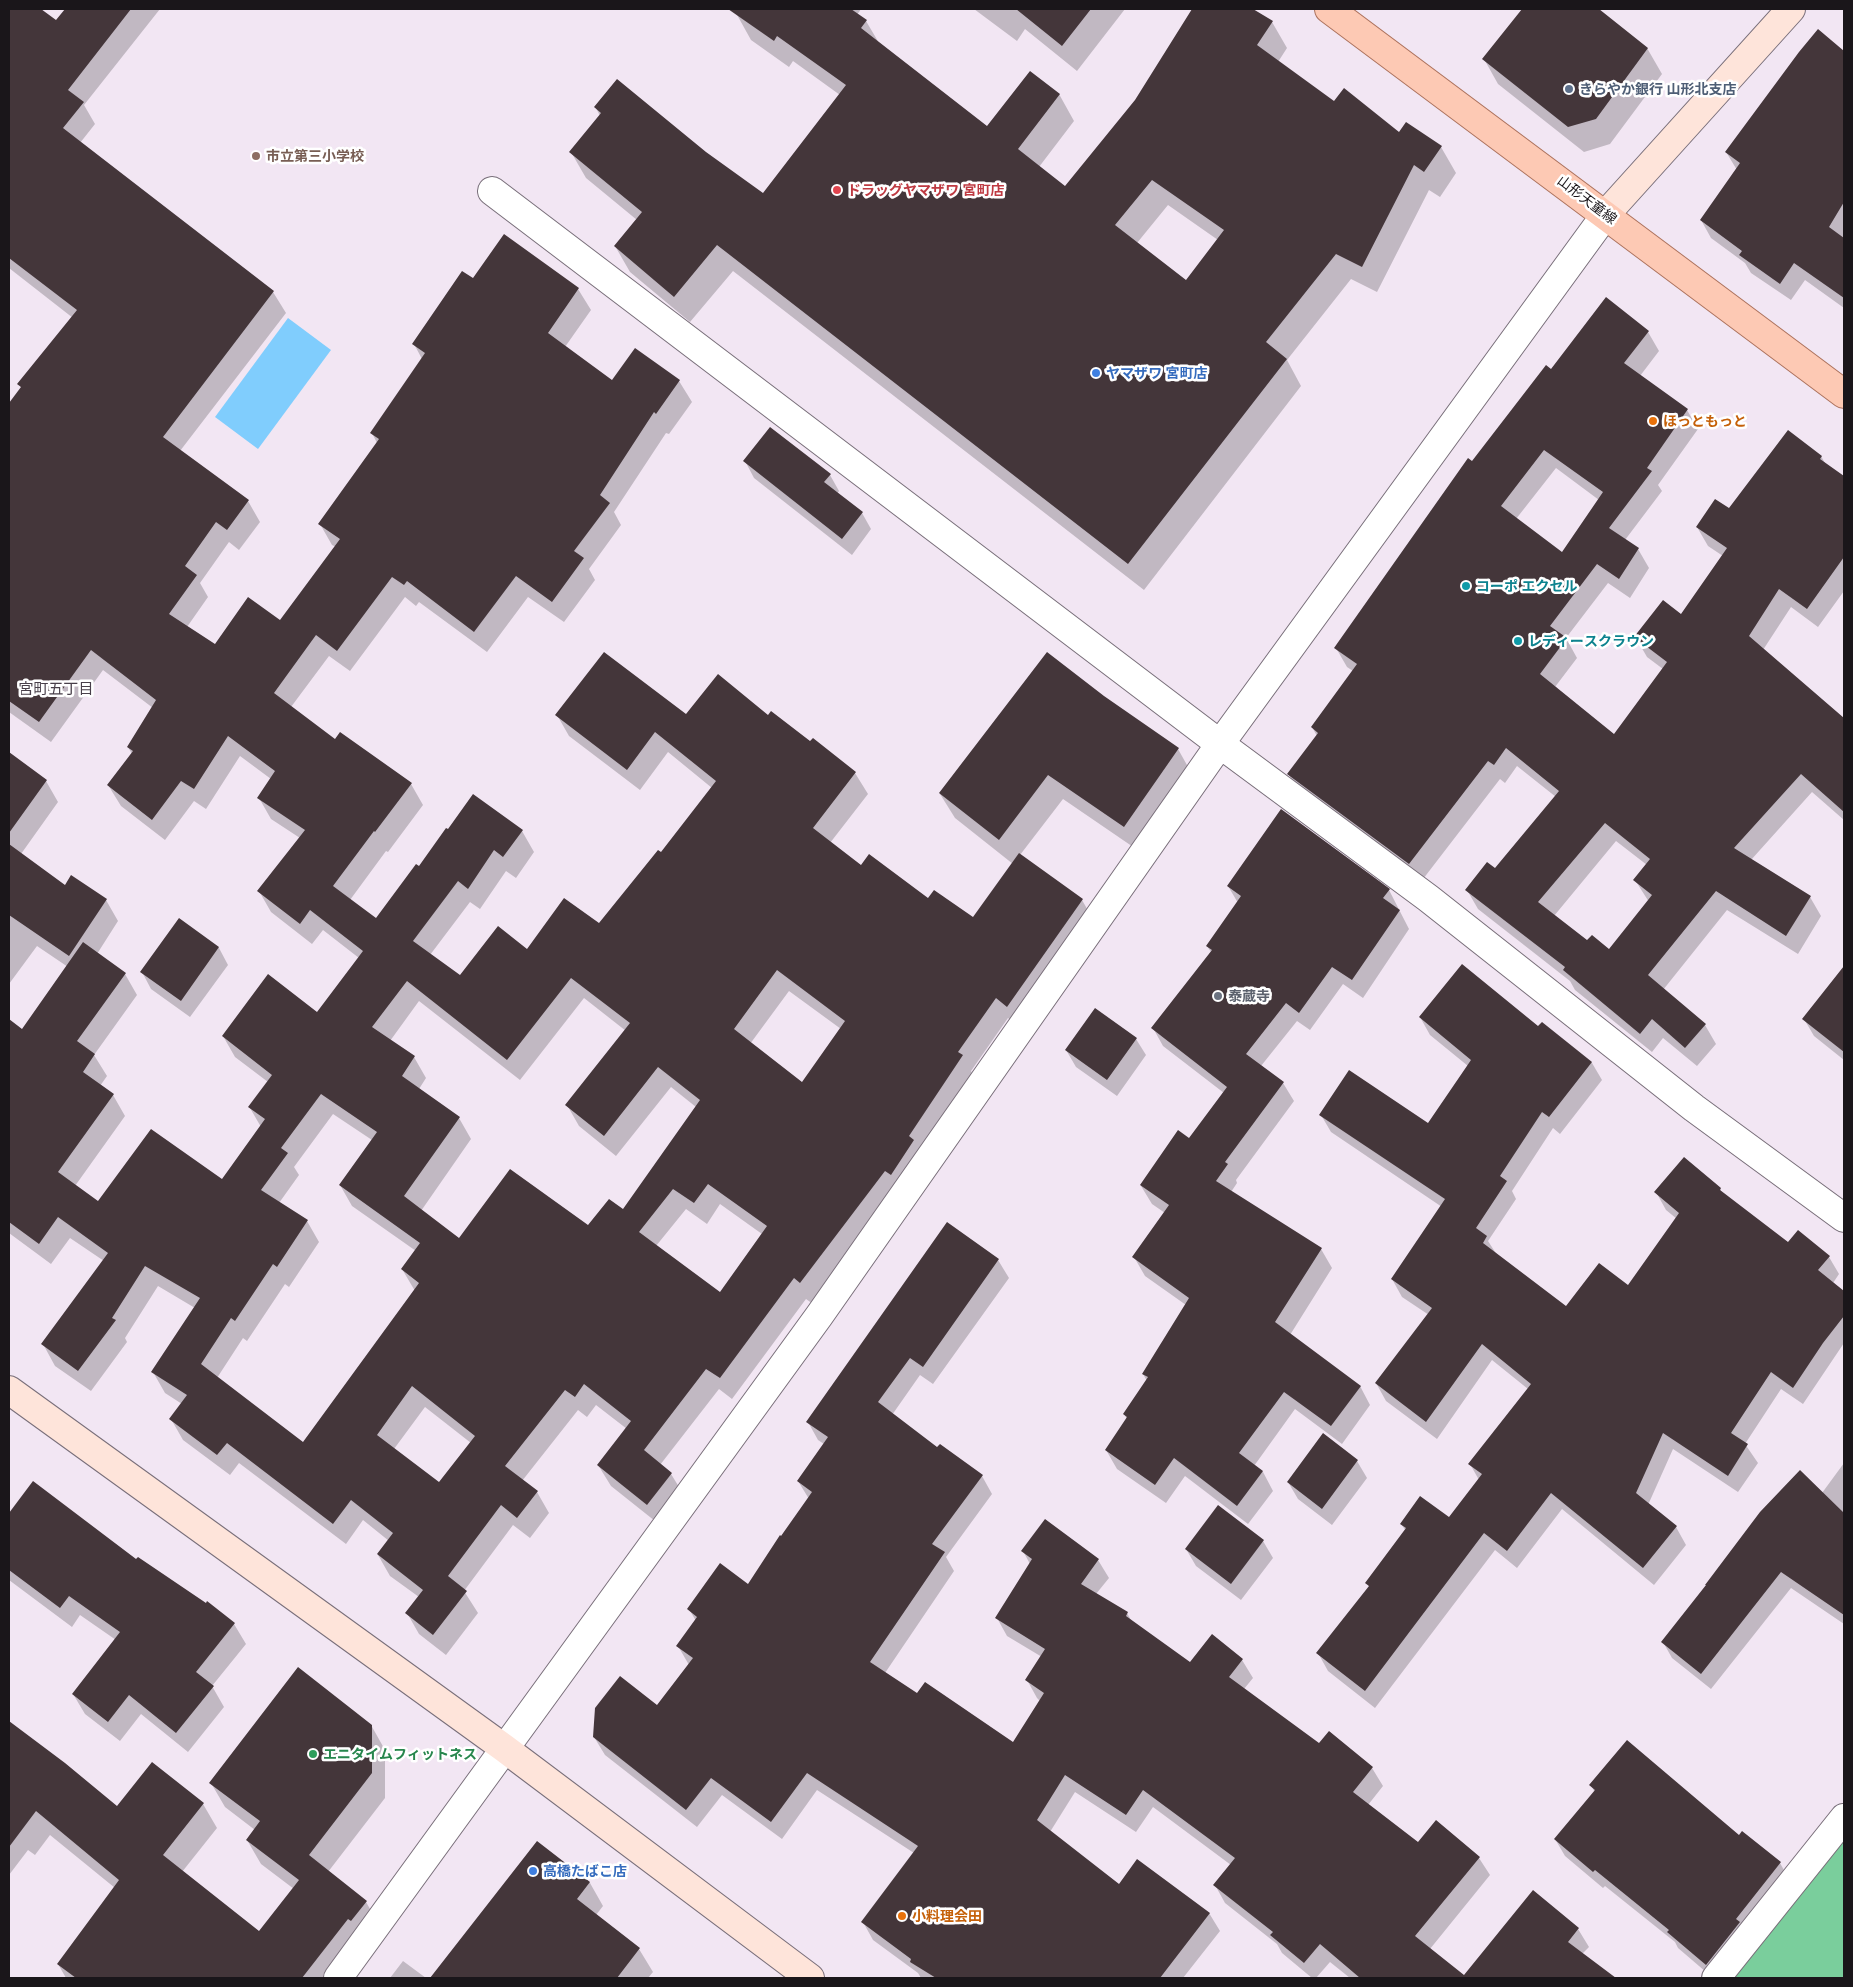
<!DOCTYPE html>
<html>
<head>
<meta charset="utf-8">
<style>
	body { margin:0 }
	#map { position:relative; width:1853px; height:1987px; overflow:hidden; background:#f2e6f3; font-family:Lato,sans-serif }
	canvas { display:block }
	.frame { position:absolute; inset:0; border:10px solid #1a161a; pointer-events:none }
</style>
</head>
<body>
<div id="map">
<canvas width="1853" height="1987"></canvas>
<div class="frame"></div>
</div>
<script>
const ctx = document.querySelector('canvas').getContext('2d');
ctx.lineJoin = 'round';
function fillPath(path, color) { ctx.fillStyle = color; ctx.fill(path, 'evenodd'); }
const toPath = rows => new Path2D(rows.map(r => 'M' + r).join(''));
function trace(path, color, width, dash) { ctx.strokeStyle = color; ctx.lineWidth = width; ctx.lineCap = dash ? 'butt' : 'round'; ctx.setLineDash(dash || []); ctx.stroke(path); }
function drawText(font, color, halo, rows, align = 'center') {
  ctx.font = font + ' Lato,"Noto Sans JP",sans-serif'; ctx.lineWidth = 5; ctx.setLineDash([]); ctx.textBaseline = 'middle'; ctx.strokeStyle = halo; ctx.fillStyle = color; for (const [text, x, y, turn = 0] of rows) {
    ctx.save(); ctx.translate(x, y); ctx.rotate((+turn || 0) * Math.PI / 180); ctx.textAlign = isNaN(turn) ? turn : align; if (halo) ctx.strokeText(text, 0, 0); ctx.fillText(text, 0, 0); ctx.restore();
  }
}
fillPath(toPath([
	[1844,1818,1844,1978,1720,1978]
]), '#7ace9c');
fillPath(toPath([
	[288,318,331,350,258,449,215,417]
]), '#80cdfd');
fillPath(toPath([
	[9,9,39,9,56,22,67,9,160,9,84,105,95,124,80,143,273,292,286,313,180,451,248,501,260,522,239,550,229,542,200,583,208,597,187,627,215,646,281,622,336,547,332,545,320,524,377,443,372,433,422,359,414,344,473,280,578,289,591,310,565,347,613,382,635,350,679,381,692,402,669,434,666,433,614,512,621,525,589,569,595,580,564,622,528,597,487,652,419,602,416,606,405,597,350,671,329,656,291,707,335,740,411,784,423,805,388,852,386,851,350,900,377,920,419,868,522,831,534,852,516,878,506,871,480,909,470,902,430,955,460,977,599,925,661,854,712,788,668,752,640,790,569,736,557,715,768,717,810,743,813,740,855,773,868,794,830,843,861,867,928,900,973,919,1013,864,955,818,940,794,1103,697,1178,749,1192,774,1139,851,1063,799,1020,855,1082,900,1094,921,1020,1027,1008,1018,971,1071,974,1077,813,1304,806,1299,732,1399,719,1389,660,1465,671,1474,684,1495,660,1525,611,1486,598,1465,627,1429,596,1405,587,1417,578,1410,522,1481,537,1492,549,1513,530,1538,513,1525,464,1591,478,1613,446,1655,419,1634,407,1613,419,1597,390,1576,378,1555,389,1541,363,1520,346,1544,239,1463,230,1475,183,1440,171,1419,182,1404,165,1393,153,1372,195,1308,158,1286,125,1338,127,1342,91,1391,55,1366,43,1344,104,1261,70,1238,51,1264,9,1233,9,1021,22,1031,68,967,37,946,9,984,9,763,13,757,46,781,58,802,21,854,65,886,106,900,118,921,97,954,125,974,137,995,94,1055,107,1076,100,1086,113,1095,125,1116,75,1186,98,1202,222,1180,261,1127,250,1108,268,1082,235,1057,223,1036,317,1014,359,958,323,930,312,944,271,912,259,891,300,838,271,819,259,798,271,779,240,756,206,809,194,801,165,840,121,806,108,785,132,754,128,747,153,708,103,670,51,742,9,712,9,554,89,438,75,428,9,509,9,405,22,389,19,384,73,318,9,268],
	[789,991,841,1029,802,1084,750,1044],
	[584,998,626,1031,567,1105,579,1126,616,1156,671,1087,696,1107,623,1211,589,1227,460,1239,421,1211,471,1139,459,1118,419,1089,426,1078,414,1057,390,1041,419,1001,520,1080],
	[333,1114,372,1140,340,1185,352,1206,416,1251,402,1269,415,1291,303,1443,217,1378,243,1338,247,1341,285,1284,289,1287,319,1242,307,1221,279,1203,299,1175,294,1167],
	[720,1204,762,1234,720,1294,656,1246,686,1209,707,1224],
	[425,1407,471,1443,439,1484,394,1449],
	[739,9,861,9,857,15,866,21,879,43,987,127,1059,94,1074,121,1039,167,1065,188,1136,100,1194,9,1251,9,1272,22,1287,48,1278,62,1334,102,1400,134,1441,147,1456,173,1440,197,1429,190,1377,292,1351,279,1287,360,1301,386,1144,590,733,271,690,322,630,272,615,246,637,220,586,178,571,152,600,116,596,108,705,153,763,195,840,95,793,61,789,67,751,40,736,13],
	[1168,205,1218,240,1186,282,1137,243],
	[974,9,1125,9,1077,71,1025,29,1017,41],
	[1524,9,1597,9,1647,48,1662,74,1610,144,1584,152,1498,84,1484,59],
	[1819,31,1844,53,1844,308,1805,280,1791,300,1751,273,1745,263,1711,238,1701,220,1737,170,1726,152],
	[1648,332,1659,351,1640,376,1687,410,1698,429,1658,485,1662,491,1625,540,1638,549,1649,568,1630,598,1608,583,1566,638,1577,658,1555,687,1614,735,1663,669,1647,657,1636,638,1681,615,1723,556,1708,546,1697,527,1821,456,1826,465,1844,478,1844,591,1818,627,1791,607,1763,650,1844,720,1844,820,1812,792,1751,860,1810,897,1821,916,1798,954,1727,910,1663,990,1705,1025,1716,1044,1697,1066,1663,1038,1652,1052,1575,990,1570,981,1478,909,1467,890,1495,870,1556,797,1517,766,1505,783,1500,779,1420,883,1300,794,1289,775,1317,736,1312,727,1353,671,1347,667,1336,648,1473,462,1551,371],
	[1556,468,1599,500,1562,554,1516,519],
	[1616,841,1647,865,1635,880,1649,902,1610,951,1587,942,1554,916],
	[745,461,830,475,839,491,837,494,862,513,871,529,852,555,754,478],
	[1228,886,1389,890,1409,929,1363,998,1343,984,1310,1030,1297,1021,1261,1066,1283,1083,1294,1101,1236,1180,1237,1183,1231,1192,1321,1249,1332,1268,1290,1335,1360,1386,1370,1405,1342,1444,1295,1409,1254,1466,1263,1472,1273,1491,1248,1524,1185,1476,1166,1503,1117,1469,1106,1450,1127,1419,1124,1414,1147,1381,1143,1374,1186,1305,1145,1276,1134,1257,1165,1213,1152,1204,1141,1186,1189,1139,1224,1093,1163,1046,1153,1028,1211,952,1207,946,1238,903],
	[179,920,219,948,228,965,190,1017,151,989,142,972],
	[1844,966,1844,1060,1814,1036,1804,1019],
	[1420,1017,1538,1028,1542,1024,1592,1063,1602,1080,1560,1134,1553,1128,1512,1191,1516,1199,1488,1241,1497,1255,1566,1308,1628,1286,1677,1219,1666,1210,1656,1192,1720,1189,1723,1194,1788,1244,1829,1257,1839,1274,1833,1283,1844,1293,1844,1343,1803,1404,1781,1389,1745,1444,1758,1463,1738,1492,1673,1449,1648,1505,1676,1527,1686,1545,1654,1585,1562,1509,1517,1568,1495,1550,1375,1708,1328,1671,1318,1653,1370,1588,1367,1583,1406,1531,1401,1524,1449,1518,1479,1480,1470,1464,1528,1389,1492,1360,1437,1439,1386,1401,1376,1383,1429,1315,1402,1297,1392,1279,1442,1207,1331,1132,1321,1115,1428,1124,1468,1066,1430,1035],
	[1136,1039,1146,1055,1117,1096,1076,1067,1066,1050],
	[998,1260,1009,1278,933,1384,920,1375,892,1415,937,1449,982,1476,992,1494,946,1557,954,1571,885,1673,917,1695,1014,1744,1040,1701,1037,1698,1027,1680,1042,1657,1007,1636,997,1618,1030,1564,1023,1551,1046,1521,1098,1560,1109,1578,1096,1594,1127,1613,1132,1622,1190,1664,1212,1636,1242,1660,1253,1678,1244,1689,1319,1745,1330,1732,1372,1768,1383,1786,1368,1805,1419,1844,1479,1858,1490,1875,1430,1949,1464,1976,1578,1929,1589,1947,1582,1954,1614,1978,1350,1978,1330,1962,1316,1978,1312,1978,1282,1953,1277,1944,1225,1903,1215,1885,1231,1865,1153,1807,1136,1832,1075,1792,1050,1832,1120,1885,1209,1913,1220,1931,1183,1978,921,1978,918,1973,873,1940,863,1922,914,1853,817,1790,782,1839,722,1795,697,1827,605,1755,594,1737,657,1707,689,1665,678,1646,696,1621,689,1609,749,1586,809,1499,798,1481,824,1444,818,1440,808,1422],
	[1357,1461,1367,1478,1332,1525,1298,1499,1288,1482],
	[1844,1463,1844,1624,1791,1588,1711,1689,1672,1658,1663,1642,1822,1493],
	[33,1483,137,1560,234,1624,246,1644,212,1686,224,1707,188,1752,141,1714,120,1741,85,1714,73,1694,116,1640,80,1615,72,1627,9,1580,9,1515],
	[1219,1507,1263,1541,1273,1558,1241,1600,1196,1566,1186,1549],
	[9,1724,64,1764,117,1808,203,1804,217,1828,182,1872,259,1933,294,1889,261,1864,247,1840,255,1830,225,1807,211,1783,371,1725,385,1750,385,1798,328,1872,366,1902,380,1926,335,1978,262,1978,258,1975,255,1978,66,1978,58,1964,115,1888,50,1835,35,1855,28,1850,9,1875],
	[1591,1785,1739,1836,1780,1863,1789,1879,1713,1978,1678,1948,1675,1942,1605,1886,1603,1888,1565,1856,1555,1839,1595,1793],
	[537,1842,590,1883,603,1906,596,1915,639,1949,653,1972,648,1978,431,1978],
	[403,1961,426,1978,390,1978]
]), '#0003');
fillPath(toPath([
	[9,9,41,9,56,20,65,9,131,9,68,90,84,102,63,128,274,291,163,437,249,500,227,530,216,522,185,566,197,575,169,614,215,644,248,597,280,620,340,539,318,524,379,439,370,433,425,353,412,344,462,271,473,278,504,234,579,288,548,333,612,380,635,348,680,380,656,414,654,412,600,495,610,503,574,551,584,558,552,602,516,576,474,632,407,581,404,585,392,577,337,651,316,635,274,693,335,739,340,732,412,783,375,832,374,831,333,886,376,918,416,864,419,866,446,828,448,829,473,794,523,830,503,857,494,850,468,889,458,881,413,941,460,975,498,926,527,949,564,898,599,923,658,850,661,852,716,781,655,732,627,770,555,715,604,652,686,714,718,674,768,715,771,711,810,741,813,738,856,772,813,828,861,865,869,854,928,898,934,890,973,917,1019,853,1083,899,1007,1007,996,998,958,1052,963,1055,909,1136,914,1140,891,1175,885,1171,800,1283,794,1278,720,1378,706,1369,644,1450,672,1473,647,1505,597,1465,631,1421,584,1384,575,1397,565,1390,505,1466,538,1491,517,1518,501,1505,448,1576,467,1591,433,1635,405,1613,423,1590,377,1554,393,1533,351,1500,333,1524,227,1443,217,1455,169,1419,187,1395,151,1372,200,1298,145,1266,112,1318,116,1320,78,1371,41,1344,108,1253,58,1217,39,1244,9,1222,9,1019,22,1029,83,942,126,973,77,1041,95,1054,83,1072,114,1094,58,1172,98,1201,151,1129,222,1179,265,1119,248,1107,272,1075,222,1036,268,974,317,1012,363,951,310,910,300,924,257,891,305,830,257,798,275,771,228,736,194,789,181,781,152,820,107,785,133,751,127,747,156,700,91,650,39,722,9,701,9,403,21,387,17,384,77,310,9,258],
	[777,970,845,1021,802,1082,734,1029],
	[571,978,630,1023,565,1105,604,1136,658,1067,700,1100,623,1209,609,1199,588,1225,510,1169,459,1238,404,1196,460,1117,402,1076,415,1056,372,1027,407,981,507,1060],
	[321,1094,377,1132,339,1185,420,1243,401,1269,419,1283,303,1442,201,1364,231,1318,235,1321,273,1264,277,1267,308,1220,261,1190,288,1153,281,1148],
	[708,1184,767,1226,720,1292,639,1232,673,1189,694,1203],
	[412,1386,475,1436,439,1482,377,1435],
	[728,9,851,9,867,20,861,28,987,126,1030,71,1060,94,1018,149,1065,186,1135,100,1192,9,1253,9,1273,21,1257,45,1334,101,1344,88,1399,132,1406,122,1442,146,1424,172,1414,165,1362,267,1336,254,1266,342,1287,359,1128,564,717,245,674,297,614,246,642,212,569,152,601,113,594,107,617,79,706,152,763,193,846,85,777,36,774,41],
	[1152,180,1224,230,1186,280,1115,225],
	[1016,9,1091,9,1062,46],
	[1522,9,1599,9,1648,48,1596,119,1568,127,1482,59],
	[1818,29,1844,51,1844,202,1829,227,1844,238,1844,298,1794,263,1780,284,1739,255,1742,251,1700,220,1740,163,1725,152,1799,52],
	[1606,297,1649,331,1624,363,1688,409,1647,468,1652,471,1609,528,1639,548,1619,579,1597,564,1550,626,1567,638,1540,674,1614,734,1667,662,1634,637,1663,600,1681,614,1727,548,1696,527,1715,499,1729,508,1788,430,1822,456,1820,459,1844,476,1844,557,1807,609,1779,589,1749,636,1844,718,1844,812,1801,774,1734,848,1811,896,1786,936,1716,891,1648,975,1706,1024,1685,1048,1652,1019,1640,1034,1563,970,1565,967,1465,890,1487,862,1495,868,1559,791,1506,748,1494,765,1488,761,1409,864,1287,774,1318,733,1311,727,1357,664,1334,648,1468,458,1472,461,1546,365,1551,369],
	[1544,450,1603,492,1562,552,1501,506],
	[1605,823,1650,859,1633,880,1652,895,1609,949,1592,935,1587,940,1538,902],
	[770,427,831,474,824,482,863,512,842,539,743,461],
	[1047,652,1104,696,1179,748,1124,827,1048,775,999,840,939,793],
	[9,752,47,780,9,833],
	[1281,809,1390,889,1383,898,1400,910,1352,980,1332,967,1299,1013,1286,1003,1246,1054,1284,1082,1225,1162,1228,1164,1216,1181,1322,1248,1275,1322,1361,1386,1331,1426,1284,1392,1239,1453,1263,1471,1237,1506,1174,1458,1155,1485,1105,1450,1127,1417,1123,1414,1148,1377,1142,1374,1189,1298,1132,1257,1169,1205,1140,1185,1178,1130,1189,1138,1227,1087,1151,1028,1212,950,1206,946,1241,896,1227,886],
	[9,844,65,885,71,875,107,899,69,956,9,915],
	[179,918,219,947,181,1001,140,972],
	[1462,964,1538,1026,1542,1022,1592,1062,1549,1117,1542,1112,1500,1176,1507,1181,1476,1228,1487,1236,1483,1243,1566,1306,1599,1263,1628,1285,1679,1213,1654,1192,1684,1157,1721,1188,1720,1190,1788,1242,1798,1230,1830,1256,1818,1270,1844,1291,1844,1316,1823,1343,1793,1388,1771,1372,1731,1433,1748,1444,1728,1476,1663,1433,1636,1493,1677,1526,1643,1568,1551,1493,1507,1551,1484,1533,1365,1691,1316,1653,1369,1586,1365,1583,1406,1528,1400,1524,1420,1496,1449,1517,1482,1474,1468,1464,1531,1384,1482,1344,1426,1422,1375,1383,1432,1308,1391,1279,1445,1199,1319,1115,1349,1070,1428,1123,1471,1060,1419,1017],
	[1844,966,1844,1052,1802,1019],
	[1095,1008,1137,1038,1107,1080,1065,1050],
	[947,1222,999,1259,923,1367,910,1358,878,1402,937,1447,940,1444,983,1475,932,1544,945,1552,870,1662,917,1693,925,1682,1013,1742,1044,1693,1025,1680,1045,1649,995,1618,1032,1559,1021,1551,1045,1519,1099,1559,1081,1584,1128,1612,1126,1616,1190,1662,1212,1634,1243,1659,1229,1677,1319,1743,1329,1731,1373,1767,1353,1792,1418,1842,1436,1820,1480,1857,1415,1936,1464,1975,1533,1890,1579,1928,1568,1942,1616,1978,1360,1978,1320,1944,1304,1963,1270,1935,1273,1932,1213,1885,1235,1858,1143,1790,1126,1815,1065,1775,1037,1820,1119,1884,1137,1859,1210,1913,1160,1978,936,1978,910,1962,911,1959,861,1922,918,1846,807,1773,771,1822,711,1778,686,1810,593,1737,595,1708,620,1676,657,1705,693,1658,676,1646,697,1617,687,1609,720,1563,748,1584,780,1535,781,1536,812,1492,797,1481,828,1437,806,1422],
	[1323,1433,1358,1460,1322,1509,1287,1482],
	[1800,1470,1844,1513,1844,1615,1781,1572,1701,1674,1661,1642,1706,1585,1705,1585,1760,1512],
	[33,1481,136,1559,138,1557,206,1603,207,1601,235,1623,196,1672,214,1686,176,1733,129,1695,108,1722,72,1694,120,1632,69,1596,60,1608,9,1570,9,1513],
	[1218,1505,1264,1540,1231,1584,1185,1549],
	[298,1667,372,1725,372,1773,309,1855,367,1901,351,1921,348,1919,302,1978,76,1978,57,1964,119,1880,36,1811,9,1847,9,1721,65,1763,117,1806,152,1762,204,1803,163,1855,259,1931,299,1880,246,1840,260,1821,209,1783],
	[1627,1740,1739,1835,1742,1831,1781,1862,1736,1919,1740,1922,1706,1965,1667,1932,1669,1930,1595,1870,1593,1872,1554,1839,1595,1790,1589,1785],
	[537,1841,590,1882,577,1899,640,1948,617,1978,430,1978]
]), '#44363a');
const street = toPath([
	[492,191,1220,744,1428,898,1694,1108,1844,1218],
	[338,1978,819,1316,1220,744,1606,214],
	[1716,1978,1844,1818]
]);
const secondary = toPath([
	[1606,214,1791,9],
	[9,1390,504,1748,810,1978]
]);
const primary = toPath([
	[1329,9,1844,394]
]);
trace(street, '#786e79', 30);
trace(secondary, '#786e79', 30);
trace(primary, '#ad735e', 30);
trace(street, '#fff', 28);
trace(secondary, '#fee4da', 28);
trace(primary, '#fdc9b4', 28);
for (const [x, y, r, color] of [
	[1569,89,5,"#5c6f8a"],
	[256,156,5,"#8d6e63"],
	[837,190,5,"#e0444e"],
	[1096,373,5,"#3f7fe0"],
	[1653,421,5,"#e8710a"],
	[1466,586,5,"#0f9aa8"],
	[1518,641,5,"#0f9aa8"],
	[1218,996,5,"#6b7280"],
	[313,1754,5,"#2e9e5b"],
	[533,1871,5,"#3f7fe0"],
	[902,1916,5,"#e8710a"]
]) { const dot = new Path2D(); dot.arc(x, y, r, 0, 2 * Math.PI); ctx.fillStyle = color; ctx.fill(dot); trace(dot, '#fff', 2); }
drawText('bold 14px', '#4e5e75', '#fff', [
	["きらやか銀行 山形北支店",1579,89]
], 'left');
drawText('bold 14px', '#785e54', '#fff', [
	["市立第三小学校",266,156]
], 'left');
drawText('bold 14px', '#be3a42', '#fff', [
	["ドラッグヤマザワ 宮町店",847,190]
], 'left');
drawText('14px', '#1a161a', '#fff', [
	["山形天童線",1587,200,37]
]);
drawText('bold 14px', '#366cbe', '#fff', [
	["ヤマザワ 宮町店",1106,373],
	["高橋たばこ店",543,1871]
], 'left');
drawText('bold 14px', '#c56008', '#fff', [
	["ほっともっと",1663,421],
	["小料理会田",912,1916]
], 'left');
drawText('bold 14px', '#0d838f', '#fff', [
	["コーポ エクセル",1476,586],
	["レディースクラウン",1528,641]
], 'left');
drawText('bold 14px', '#5b616d', '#fff', [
	["泰蔵寺",1228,996]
], 'left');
drawText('bold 14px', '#27864d', '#fff', [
	["エニタイムフィットネス",323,1754]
], 'left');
drawText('15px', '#49404a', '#fff', [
	["宮町五丁目",56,689]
]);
</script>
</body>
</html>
